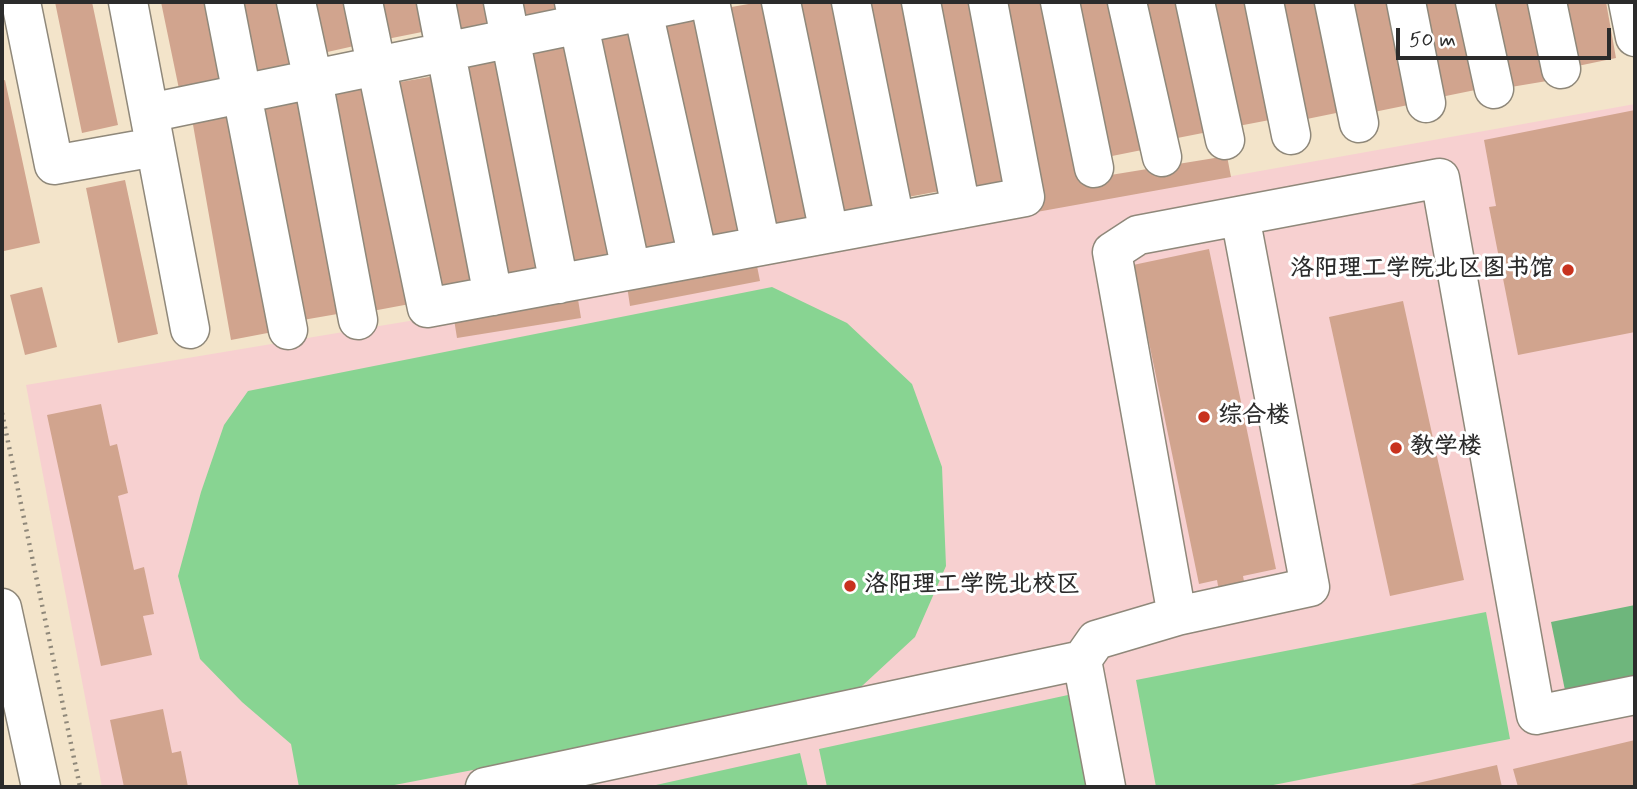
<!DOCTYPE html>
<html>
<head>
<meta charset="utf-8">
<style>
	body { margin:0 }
	#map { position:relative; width:1637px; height:789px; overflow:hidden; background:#f3e4ca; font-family:Mynerve,sans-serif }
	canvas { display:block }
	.frame { position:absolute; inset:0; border:4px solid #2b2b2b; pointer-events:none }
	.scale { position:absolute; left:1396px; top:28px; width:215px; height:32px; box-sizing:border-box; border:4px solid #2b2b2b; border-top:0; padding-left:9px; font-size:21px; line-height:24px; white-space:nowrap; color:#2b2b2b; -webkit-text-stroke:5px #fff; paint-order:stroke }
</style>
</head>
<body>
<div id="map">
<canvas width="1637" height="789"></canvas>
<div class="frame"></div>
<div class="scale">50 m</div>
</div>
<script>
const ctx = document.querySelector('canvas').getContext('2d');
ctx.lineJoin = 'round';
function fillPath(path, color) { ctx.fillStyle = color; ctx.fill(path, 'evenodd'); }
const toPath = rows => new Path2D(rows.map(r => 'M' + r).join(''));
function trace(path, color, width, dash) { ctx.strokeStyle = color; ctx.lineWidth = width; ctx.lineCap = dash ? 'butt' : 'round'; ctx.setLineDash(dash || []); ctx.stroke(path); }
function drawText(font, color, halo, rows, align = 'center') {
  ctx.font = font + ' Mynerve,"LXGW WenKai TC",sans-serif'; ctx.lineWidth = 6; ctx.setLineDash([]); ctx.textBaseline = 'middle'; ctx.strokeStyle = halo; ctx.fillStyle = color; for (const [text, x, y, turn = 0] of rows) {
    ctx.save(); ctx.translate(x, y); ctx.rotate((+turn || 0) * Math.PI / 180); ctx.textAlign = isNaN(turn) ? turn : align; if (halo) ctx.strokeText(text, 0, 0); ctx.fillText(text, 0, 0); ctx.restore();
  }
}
fillPath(toPath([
	[1635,104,1635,787,102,787,26,385,577,293]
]), '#f7d0d0');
fillPath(toPath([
	[772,287,847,323,912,384,942,467,946,566,915,637,849,698,384,787,299,787,291,744,242,702,200,659,178,576,201,492,224,425,248,391],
	[1486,612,1510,739,1263,787,1156,787,1136,680],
	[1068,695,1088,787,827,787,819,749],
	[800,753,808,787,647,787]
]), '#88d492');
fillPath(toPath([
	[1635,605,1635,686,1567,700,1551,622]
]), '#6eb67c');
fillPath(toPath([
	[55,2,92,2,118,125,82,133],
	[161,2,216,2,231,78,179,89],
	[233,2,289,2,302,63,248,74],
	[304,2,354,2,363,44,314,55],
	[374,2,426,2,432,30,382,40],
	[444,2,500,2,504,21,451,32],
	[514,2,567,2,569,12,518,22],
	[760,2,772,2,814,223,763,233,720,9],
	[791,2,843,2,883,209,833,219],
	[858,2,914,2,951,189,897,199],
	[929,2,982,2,1017,183,966,193],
	[996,2,1054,2,1086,179,1227,156,1231,177,1031,213],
	[1069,2,1121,2,1147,149,1097,159],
	[1135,2,1188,2,1213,131,1162,141],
	[1208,2,1257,2,1280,118,1233,127],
	[1274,2,1325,2,1346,111,1297,121],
	[1347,2,1398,2,1418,103,1369,113],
	[1417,2,1468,2,1485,88,1436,98],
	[1484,2,1533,2,1547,81,1499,89],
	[1555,2,1606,2,1616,58,1568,68],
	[706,13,750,228,702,238,657,23],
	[640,28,687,250,633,261,586,39],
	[575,38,620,264,567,275,522,49],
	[508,52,548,277,495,287,455,62],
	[446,74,482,289,432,298,395,83],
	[5,80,40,243,4,251,2,242,2,81],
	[374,83,415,303,367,312,326,92],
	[310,98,349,312,297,321,258,107],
	[239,110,278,331,231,340,192,119],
	[1635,110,1635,332,1518,355,1489,207,1496,206,1484,140],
	[125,180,158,334,118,343,86,188],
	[1209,249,1276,569,1243,576,1246,592,1220,597,1217,580,1199,584,1133,265],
	[756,261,760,281,630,306,627,286],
	[42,287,57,347,25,355,10,295],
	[577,293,581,318,457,338,453,313],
	[1403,301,1464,580,1390,596,1329,317],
	[101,404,110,446,117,444,128,493,118,496,134,570,144,567,154,614,143,616,152,655,101,666,47,415],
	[163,709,172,753,181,751,188,787,124,787,110,720],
	[1635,740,1635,787,1518,787,1513,769],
	[1497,765,1502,787,1405,787,1405,786]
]), '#d1a48e');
const minor = toPath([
	[21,2,54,165,155,147],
	[128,2,190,329],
	[224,2,288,330],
	[296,2,313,80,358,320],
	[363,2,427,308,1025,197,988,2],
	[436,2,493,296],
	[503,2,559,284],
	[574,2,631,270],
	[641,2,698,258],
	[710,2,761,246],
	[781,2,829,233],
	[851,2,895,221],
	[921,2,961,209],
	[1060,2,1094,168],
	[1127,2,1162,157],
	[1195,2,1225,140],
	[1264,2,1291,135],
	[1334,2,1359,123],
	[1406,2,1426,103],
	[1475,2,1494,89],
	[1547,2,1561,69],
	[1628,2,1635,37],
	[149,113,687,2],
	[2,608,41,787],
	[1177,616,1112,252,1138,235,1440,178,1536,715,1635,695],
	[1082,660,1106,787],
	[485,787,1082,660,1096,640,1177,616,1310,587,1240,216]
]);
trace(minor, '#8f887a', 41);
trace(toPath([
	[2,413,80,787]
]), '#8f887a', 4.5, [2, 5]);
trace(minor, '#fff', 38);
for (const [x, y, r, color] of [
	[1568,270,7,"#c8321e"],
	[1204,417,7,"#c8321e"],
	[1396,448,7,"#c8321e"],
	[850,586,7,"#c8321e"]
]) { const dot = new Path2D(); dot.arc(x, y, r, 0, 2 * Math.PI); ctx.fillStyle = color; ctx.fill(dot); trace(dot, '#fff', 2.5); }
drawText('bold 24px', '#2b2b2b', '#fff', [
	["洛阳理工学院北区图书馆",1554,270,"right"],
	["综合楼",1218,417],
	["教学楼",1410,448],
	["洛阳理工学院北校区",864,586]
], 'left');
</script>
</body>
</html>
